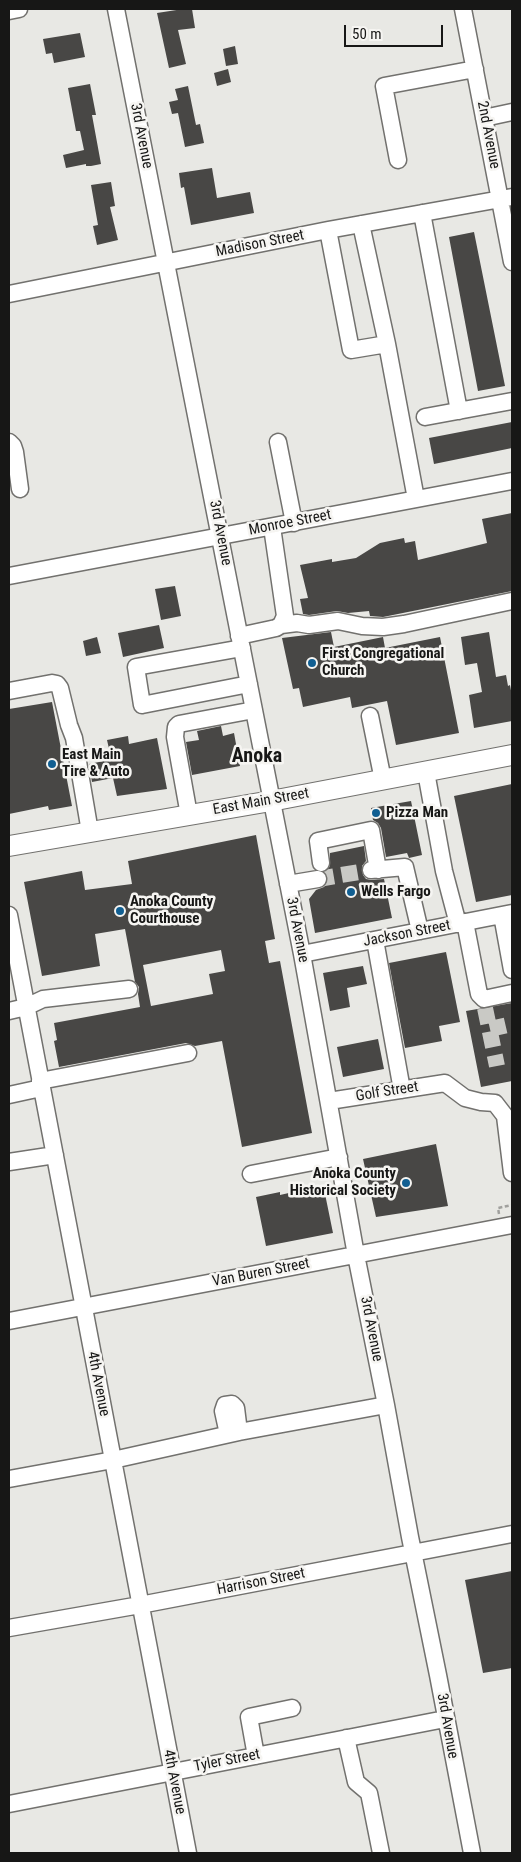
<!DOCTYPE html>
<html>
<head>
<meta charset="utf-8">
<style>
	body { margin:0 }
	#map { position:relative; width:521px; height:1862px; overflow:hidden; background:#e8e8e4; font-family:"Roboto Condensed",sans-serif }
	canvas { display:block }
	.frame { position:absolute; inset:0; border:10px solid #171716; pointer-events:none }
	.scale { position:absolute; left:344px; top:25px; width:99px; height:22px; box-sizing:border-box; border:2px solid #171716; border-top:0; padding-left:6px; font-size:15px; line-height:18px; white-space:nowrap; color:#171716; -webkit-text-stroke:4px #f6f5f2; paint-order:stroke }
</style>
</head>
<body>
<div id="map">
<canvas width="521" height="1862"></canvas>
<div class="frame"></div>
<div class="scale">50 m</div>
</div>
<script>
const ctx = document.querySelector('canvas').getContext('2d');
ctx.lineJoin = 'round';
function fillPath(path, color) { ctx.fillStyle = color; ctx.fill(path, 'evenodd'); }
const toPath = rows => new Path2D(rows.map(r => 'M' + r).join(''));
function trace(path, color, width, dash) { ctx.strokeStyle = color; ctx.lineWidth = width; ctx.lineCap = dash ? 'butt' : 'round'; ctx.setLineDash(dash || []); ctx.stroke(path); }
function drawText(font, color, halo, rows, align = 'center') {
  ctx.font = font + ' "Roboto Condensed",sans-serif'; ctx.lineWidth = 5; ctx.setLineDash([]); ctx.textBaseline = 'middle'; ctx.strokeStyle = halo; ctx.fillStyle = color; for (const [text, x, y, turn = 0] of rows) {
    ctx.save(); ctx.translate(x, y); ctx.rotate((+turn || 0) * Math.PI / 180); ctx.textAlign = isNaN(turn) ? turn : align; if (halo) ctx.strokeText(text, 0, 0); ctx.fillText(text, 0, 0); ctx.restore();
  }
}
fillPath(toPath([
	[183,9,192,9,195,28,178,30,186,64,169,68,157,13],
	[80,33,85,57,54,63,52,53,46,54,43,39],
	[235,46,238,64,226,66,223,49],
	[228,69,231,82,217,86,214,73],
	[90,84,96,115,92,115,101,164,91,166,86,166,86,164,66,168,63,155,84,150,80,131,76,131,68,88],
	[188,86,196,125,200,124,204,143,185,147,178,113,172,114,169,102,178,100,175,89],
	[212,168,217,198,250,192,254,213,191,225,184,187,181,188,179,173],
	[111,182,115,206,110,207,118,240,97,245,93,226,98,225,91,185],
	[474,232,505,386,478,391,449,237],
	[512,422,512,448,434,464,429,438],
	[512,513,512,591,383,617,370,616,369,611,348,613,337,611,309,615,303,614,300,599,308,598,300,565,332,559,332,562,356,558,380,543,404,538,405,543,415,541,418,560,487,543,482,519],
	[175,586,181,616,161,620,155,589],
	[159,625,164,648,123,657,118,633],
	[331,632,334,647,383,637,385,648,440,637,459,733,396,745,387,701,352,708,350,697,303,707,299,688,293,689,282,638],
	[489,632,496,677,506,675,508,686,510,685,512,696,512,721,474,728,469,695,482,692,477,663,465,665,461,637],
	[97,637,101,653,86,656,83,641],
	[52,702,72,806,49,810,48,806,9,814,9,709],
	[221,726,223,736,234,733,240,766,192,775,186,742,199,740,197,731],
	[128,736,129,744,157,738,167,789,117,796,113,778,92,782,89,764,109,760,107,753,110,753,107,740],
	[512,784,512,895,476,902,454,796],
	[411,801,422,855,409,858,407,853,386,857,381,828,378,823,373,820,371,808],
	[256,835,275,939,265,941,269,963,280,961,312,1133,242,1147,222,1041,195,1046,186,1043,59,1067,54,1041,57,1040,54,1023,140,1007,138,994,139,987,135,982,125,929,95,934,100,966,42,976,24,882,82,871,85,890,132,884,128,861],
	[221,950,225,971,209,974,213,994,151,1006,143,965],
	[364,846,366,861,362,866,363,875,366,879,371,880,384,879,392,918,315,933,309,899,316,890,324,887,327,883,328,877,325,872,330,866,330,853],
	[446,952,460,1022,439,1026,442,1041,405,1048,389,963],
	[363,966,367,984,347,988,350,1007,330,1011,323,973],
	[512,1003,512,1081,481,1087,466,1011],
	[378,1039,384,1069,343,1077,337,1047],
	[436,1144,448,1206,376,1217,363,1159],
	[324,1189,333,1233,266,1246,256,1197,280,1192,280,1195,302,1190,302,1193],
	[512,1571,512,1668,483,1673,465,1580]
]), '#484745');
trace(toPath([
	[318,879,371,870],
	[485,1008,497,1066],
	[490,1029,512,1024]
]), '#c9c9c5', 16, [16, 8]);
const minor = toPath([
	[116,9,302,954,356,1255,386,1405,410,1537,438,1675,472,1853],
	[463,9,512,262],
	[9,11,19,9],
	[484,118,512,112],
	[398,160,384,86,475,69],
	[422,213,459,411],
	[361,224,387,344,416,499],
	[328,230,351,350,387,344],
	[9,294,328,230,512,197],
	[425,417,512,401],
	[9,442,13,446,15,452,20,489],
	[278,442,294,523],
	[9,576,512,481],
	[281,625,297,623,309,625,338,621,362,626,383,627,404,624,512,601],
	[239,636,276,628,281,625,285,616,272,527],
	[242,648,136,667,142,705,249,684],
	[9,691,52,683,57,684,60,688,69,725,74,738,90,832],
	[370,716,383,780],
	[426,772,444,871,458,924],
	[189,815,175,737,176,727,179,724,254,710],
	[321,863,318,841,371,830,378,870],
	[371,870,405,867,420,931],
	[288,884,318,879],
	[9,915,188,1853],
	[502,915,512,970],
	[465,922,479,994,484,999,512,993],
	[375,940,402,1090],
	[302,954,512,913],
	[9,1011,26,1007,43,999,129,989],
	[40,1081,188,1053],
	[9,1095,41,1088],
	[329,1101,445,1083,465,1098,481,1102,495,1103,505,1116,512,1173],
	[9,1162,55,1155],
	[251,1174,339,1157],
	[9,1321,512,1225],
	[228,1434,223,1411,225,1405,232,1404,236,1408,239,1432],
	[9,1479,113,1460,239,1432,386,1405],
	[9,1628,140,1605,512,1534],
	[346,1738,356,1782,369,1793,381,1853],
	[256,1756,249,1717,292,1708],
	[9,1804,445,1719]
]);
const major = toPath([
	[9,846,271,801,512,755]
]);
trace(minor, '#72716e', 19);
trace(major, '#72716e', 22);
trace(toPath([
	[499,1214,498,1208,512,1205]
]), '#a0a09d', 2.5, [4, 2.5]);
trace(minor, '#fff', 16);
trace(major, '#fff', 20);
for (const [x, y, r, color] of [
	[312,663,5,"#115f92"],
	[52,764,5,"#115f92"],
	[376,813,5,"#115f92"],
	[351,892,5,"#115f92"],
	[120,911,5,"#115f92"],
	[406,1183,5,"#115f92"]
]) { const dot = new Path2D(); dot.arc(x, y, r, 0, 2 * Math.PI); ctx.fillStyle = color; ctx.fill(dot); trace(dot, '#f6f5f2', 2); }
drawText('15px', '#171716', '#f6f5f2', [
	["2nd Avenue",488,135,79],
	["3rd Avenue",141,136,79],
	["Madison Street",260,244,-11],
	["Monroe Street",290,523,-11],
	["3rd Avenue",220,533,79],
	["East Main Street",261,802,-10],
	["3rd Avenue",297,930,79],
	["Jackson Street",407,934,-11],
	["Golf Street",387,1092,-9],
	["Van Buren Street",261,1273,-11],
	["3rd Avenue",371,1329,79],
	["4th Avenue",98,1384,79],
	["Harrison Street",261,1582,-11],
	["3rd Avenue",447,1726,80],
	["Tyler Street",227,1761,-11],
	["4th Avenue",174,1782,79]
]);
drawText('bold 15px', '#171716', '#f6f5f2', [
	["First Congregational",322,654],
	["Church",322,671],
	["East Main",62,755],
	["Tire & Auto",62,772],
	["Pizza Man",386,813],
	["Wells Fargo",361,892],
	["Anoka County",130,902],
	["Courthouse",130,919],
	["Anoka County",396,1174,"right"],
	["Historical Society",396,1191,"right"]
], 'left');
drawText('bold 20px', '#171716', '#f6f5f2', [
	["Anoka",257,757]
]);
</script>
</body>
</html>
